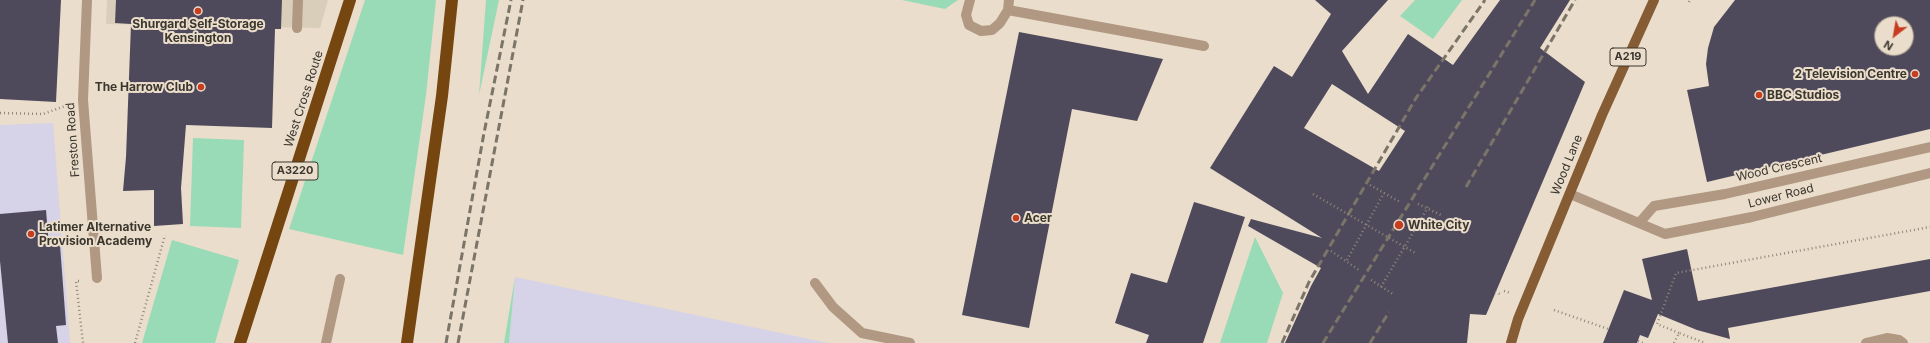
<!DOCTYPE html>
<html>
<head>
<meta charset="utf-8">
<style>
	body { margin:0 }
	#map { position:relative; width:1930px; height:343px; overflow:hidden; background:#eaddcb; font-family:Inter,sans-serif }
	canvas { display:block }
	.north { position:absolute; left:1874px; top:16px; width:40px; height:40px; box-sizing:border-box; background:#eaddcb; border:1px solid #a49a8c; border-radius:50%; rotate:211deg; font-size:11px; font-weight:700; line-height:16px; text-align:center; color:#3b362e }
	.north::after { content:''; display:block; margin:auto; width:14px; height:18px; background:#c73d20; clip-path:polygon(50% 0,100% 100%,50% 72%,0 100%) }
</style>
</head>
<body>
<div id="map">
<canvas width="1930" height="343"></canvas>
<div class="north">N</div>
</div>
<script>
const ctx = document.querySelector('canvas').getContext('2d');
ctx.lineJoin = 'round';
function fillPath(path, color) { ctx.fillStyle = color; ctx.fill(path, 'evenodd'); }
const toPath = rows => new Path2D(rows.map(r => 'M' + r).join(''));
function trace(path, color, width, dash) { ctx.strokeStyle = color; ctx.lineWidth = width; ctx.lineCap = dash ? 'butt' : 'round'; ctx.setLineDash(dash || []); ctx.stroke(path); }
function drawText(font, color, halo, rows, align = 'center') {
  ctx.font = font + ' Inter,sans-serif'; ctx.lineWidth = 4; ctx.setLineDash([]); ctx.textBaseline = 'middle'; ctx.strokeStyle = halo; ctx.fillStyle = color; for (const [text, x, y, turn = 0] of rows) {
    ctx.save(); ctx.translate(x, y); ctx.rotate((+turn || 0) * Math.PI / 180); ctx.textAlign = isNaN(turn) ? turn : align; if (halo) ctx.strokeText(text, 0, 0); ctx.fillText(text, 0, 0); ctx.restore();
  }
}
fillPath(toPath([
	[107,0,328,0,320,28,106,24]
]), '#d8ceba');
fillPath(toPath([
	[53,123,70,343,0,343,0,125],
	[515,277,828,343,509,343]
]), '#d6d2e8');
fillPath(toPath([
	[365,0,436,0,426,95,403,255,289,229],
	[486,0,499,0,479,95],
	[902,0,958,0,945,9],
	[1415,0,1462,0,1433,39,1400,16],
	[193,138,244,140,241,228,190,226],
	[1255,237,1283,293,1267,343,1220,343],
	[172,240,239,260,215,343,142,343],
	[515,277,509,343,504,343]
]), '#99dbb7');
fillPath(toPath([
	[0,0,61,0,56,102,0,99],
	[116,0,282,0,281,29,275,29,272,128,186,125,181,188,183,224,154,226,154,190,123,191,126,157,131,24,115,23],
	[1315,0,1388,0,1342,51,1368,94,1408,34,1453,65,1500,0,1570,0,1540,48,1585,82,1486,315,1470,314,1467,343,1285,343,1311,286,1321,268,1248,226,1251,219,1322,238,1210,168,1274,66,1292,77,1331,14],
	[1332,84,1405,131,1379,171,1304,128],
	[1735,0,1930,0,1930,129,1707,182,1687,90,1709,86,1706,64,1708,48,1714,27],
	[1882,24,1906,24,1906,48,1882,48],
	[1019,32,1163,59,1137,121,1072,109,1029,328,962,315],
	[1194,202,1245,217,1203,343,1146,343,1149,335,1115,323,1131,273,1167,283],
	[46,210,49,246,60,245,66,325,56,326,58,343,8,343,0,261,0,214],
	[1687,249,1698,301,1930,259,1930,291,1728,328,1730,339,1697,330,1658,314,1648,338,1640,335,1637,343,1603,343,1624,290,1652,300,1642,259]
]), '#4f4a5b');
trace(toPath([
	[1689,2,1690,0],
	[0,113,43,114,65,106],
	[1370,185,1400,202],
	[1418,204,1441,215],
	[1331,251,1359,270],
	[1347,260,1384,193],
	[1371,280,1393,294],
	[79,281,76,281,83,343],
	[1381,287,1428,207],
	[1504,291,1511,293],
	[1495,292,1502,295],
	[1554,310,1608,329],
	[1679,333,1657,324,1676,273,1930,227],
	[1638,341,1643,343],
	[135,343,165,235],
	[1674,343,1679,333,1705,343]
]), '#90877a', 2.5, [1, 3]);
trace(toPath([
	[87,0,83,100,97,278],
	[970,0,966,15,969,25,981,31,992,30,1000,23,1008,10,1009,0],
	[1008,10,1204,46],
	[297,28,298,0],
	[1570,194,1665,234,1752,217,1930,173],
	[1640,222,1654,206,1725,194,1930,147],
	[815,283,833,307,862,333,910,343],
	[326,343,340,279],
	[1866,343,1887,338,1899,340,1903,343]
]), '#b19883', 10);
trace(toPath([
	[1511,343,1518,319,1602,115,1654,0]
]), '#865c34', 10);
trace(toPath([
	[240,343,350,0],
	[407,343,442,96,452,0]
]), '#764610', 12);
trace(toPath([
	[1466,187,1575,0],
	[446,343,484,133,511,0],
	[458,343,523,0],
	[1282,343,1309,282,1416,98,1485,0],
	[1323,343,1535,0],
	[1370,343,1389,312]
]), '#7b7468', 3, [8, 4]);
trace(toPath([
	[1313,194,1417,254]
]), '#90877a', 2.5, [1, 3]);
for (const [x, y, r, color] of [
	[198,11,4,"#c73d20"],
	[1915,74,4,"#c73d20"],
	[201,87,4,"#c73d20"],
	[1759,95,4,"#c73d20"],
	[1016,218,4,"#c73d20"],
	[1399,225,5,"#c73d20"],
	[31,234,4,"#c73d20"]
]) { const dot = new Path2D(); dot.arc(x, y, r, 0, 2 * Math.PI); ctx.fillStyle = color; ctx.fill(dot); trace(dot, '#eaddcb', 1.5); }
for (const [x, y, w] of [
	[1628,57,36],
	[295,171,46]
]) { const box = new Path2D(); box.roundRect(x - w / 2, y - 9, w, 18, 3); ctx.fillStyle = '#eaddcb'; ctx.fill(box); trace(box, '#3b362e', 1); }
drawText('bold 11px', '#3b362e', null, [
	["A219",1628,57],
	["A3220",295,171]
]);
drawText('bold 12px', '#3b362e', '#eaddcb', [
	["Shurgard Self-Storage",198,24,"center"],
	["Kensington",198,38,"center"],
	["2 Television Centre",1907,74,"right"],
	["The Harrow Club",193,87,"right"],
	["BBC Studios",1767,95],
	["Acer",1024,218],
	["White City",1408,225],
	["Latimer Alternative",39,227],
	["Provision Academy",39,241]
], 'left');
drawText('12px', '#3b362e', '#eaddcb', [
	["West Cross Route",304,99,-72],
	["Freston Road",73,140,-94],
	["Wood Lane",1567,165,-68],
	["Wood Crescent",1779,168,-13],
	["Lower Road",1781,196,-14]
]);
</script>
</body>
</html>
